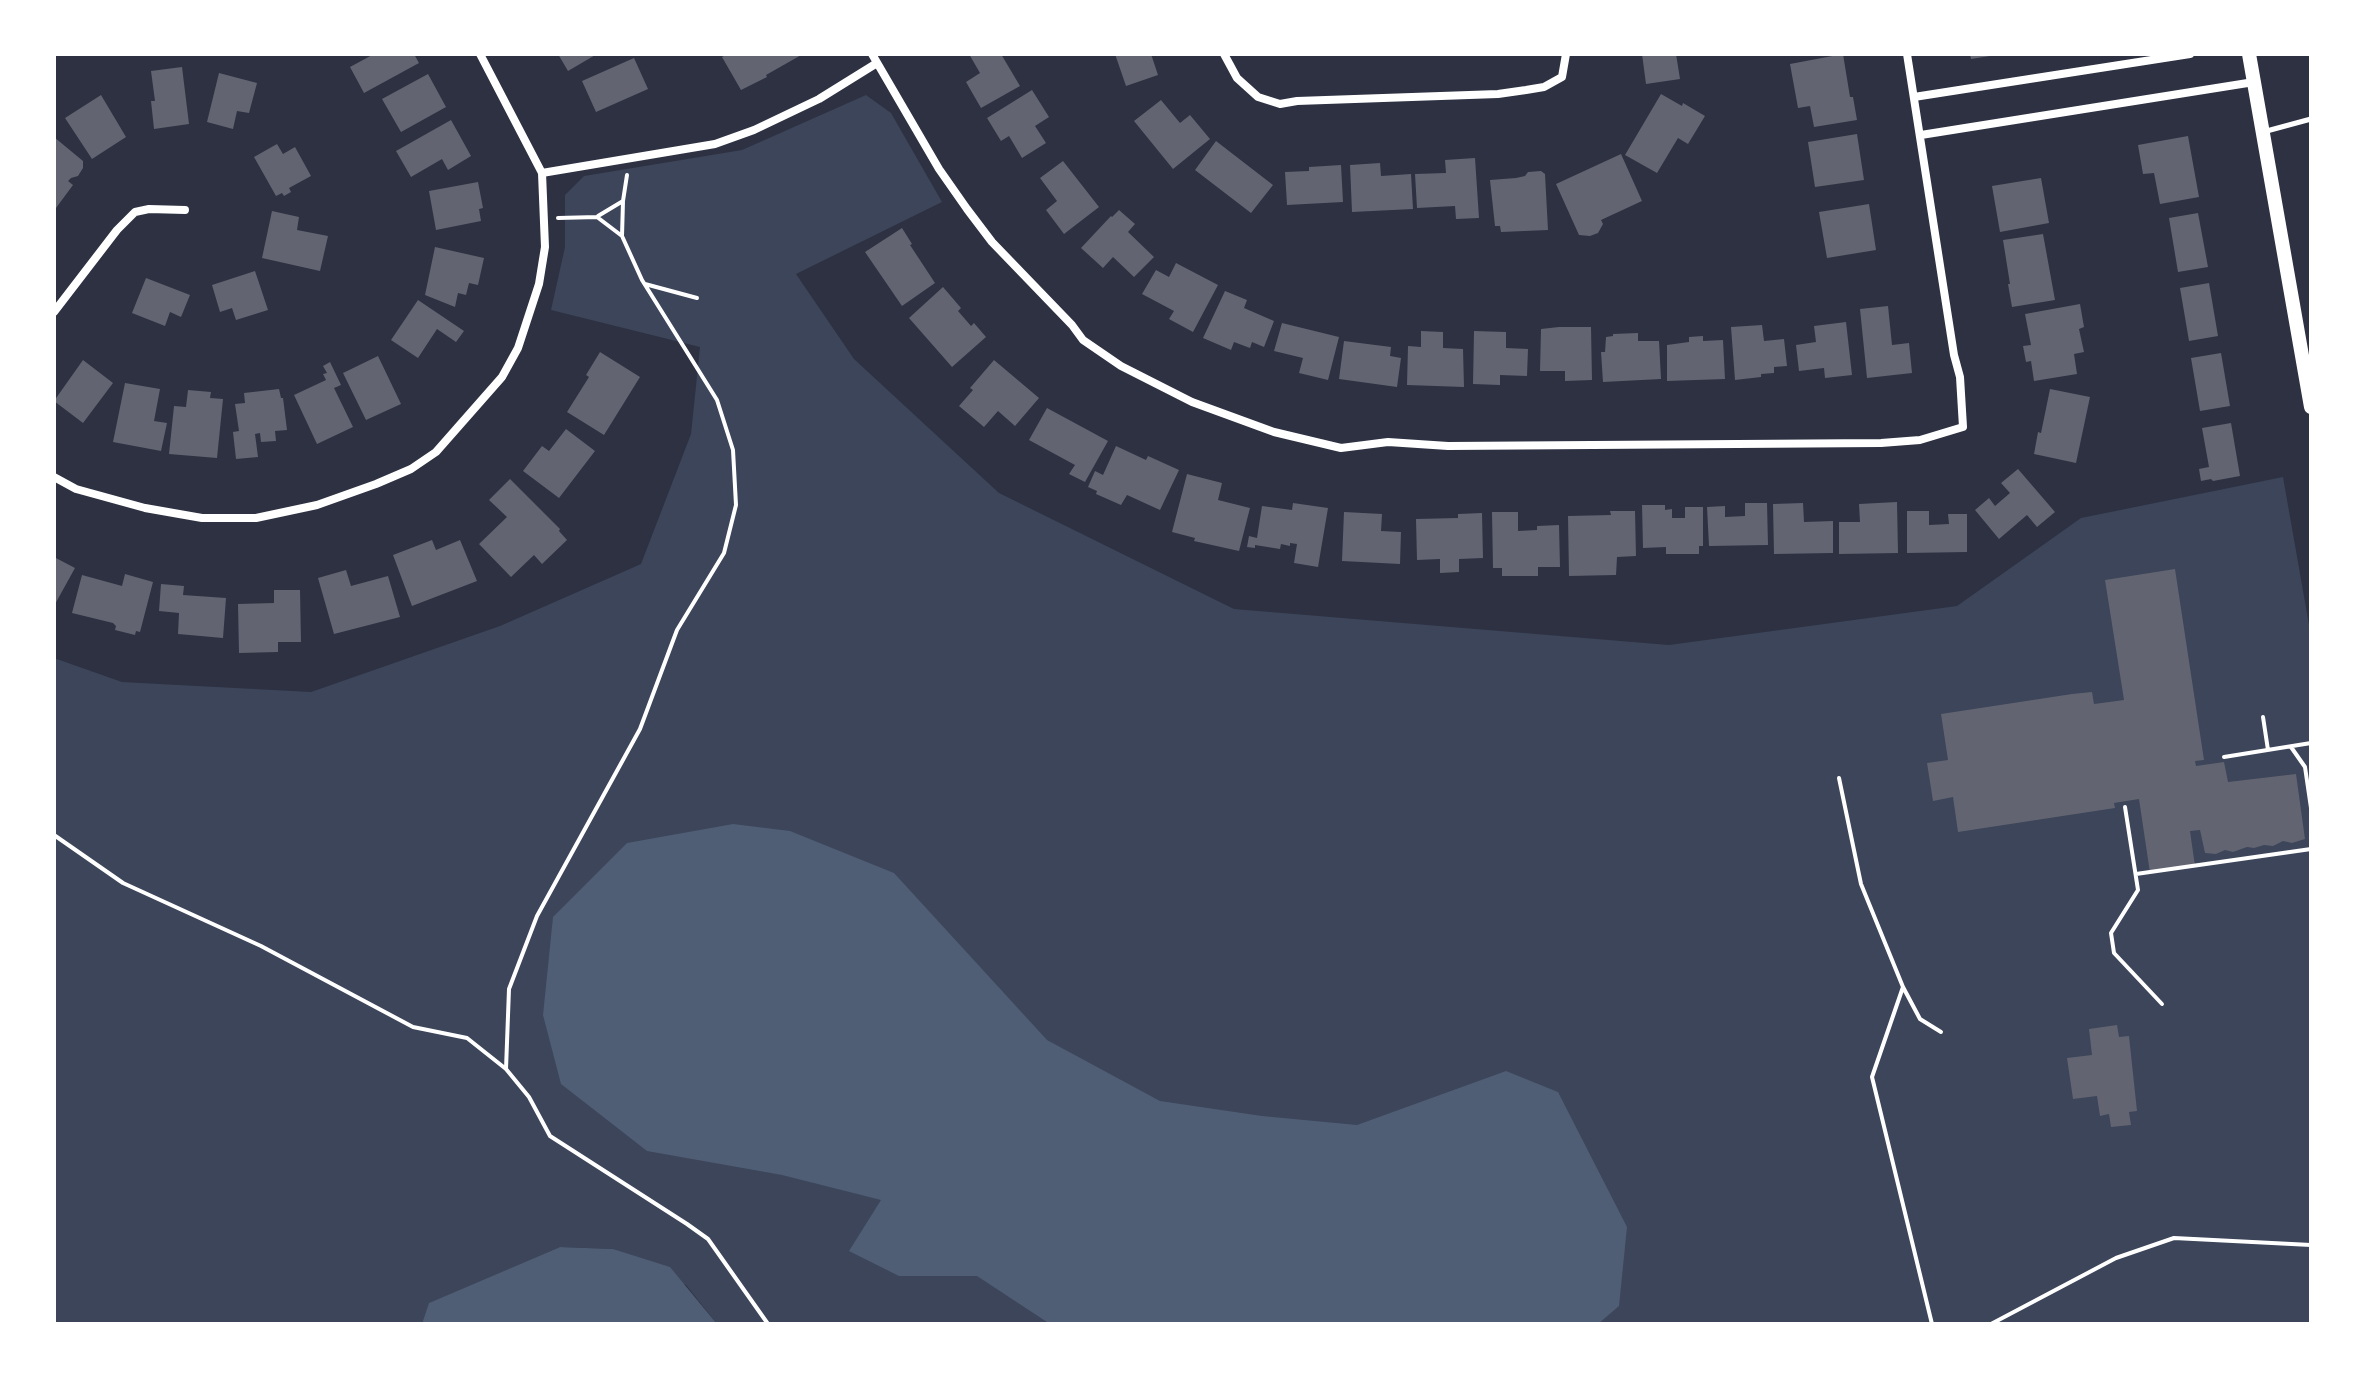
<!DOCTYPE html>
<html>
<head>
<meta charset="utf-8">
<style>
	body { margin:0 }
	#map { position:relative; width:2365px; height:1378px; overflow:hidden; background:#2d3142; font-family:Literata,serif }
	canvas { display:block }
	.frame { position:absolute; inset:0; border:56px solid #fff; pointer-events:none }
</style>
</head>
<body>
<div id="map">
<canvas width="2365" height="1378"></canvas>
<div class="frame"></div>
</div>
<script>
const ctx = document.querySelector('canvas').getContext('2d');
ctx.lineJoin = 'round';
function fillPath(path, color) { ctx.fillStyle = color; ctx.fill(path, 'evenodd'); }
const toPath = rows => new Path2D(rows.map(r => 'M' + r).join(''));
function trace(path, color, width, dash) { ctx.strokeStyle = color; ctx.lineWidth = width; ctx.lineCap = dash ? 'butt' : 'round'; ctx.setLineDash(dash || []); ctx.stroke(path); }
fillPath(toPath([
	[866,95,891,113,942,202,796,274,854,359,999,493,1234,609,1669,645,1957,606,2081,518,2283,477,2311,636,2311,1324,717,1324,686,1285,613,1249,560,1247,430,1303,511,1324,54,1324,54,658,122,682,311,692,500,626,641,564,691,434,700,347,551,310,565,247,565,195,584,176,742,150]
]), '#3c4559');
fillPath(toPath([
	[733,824,790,831,894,873,1047,1040,1160,1101,1262,1116,1357,1125,1506,1071,1558,1092,1627,1227,1619,1306,1598,1324,1050,1324,977,1276,899,1276,849,1251,881,1200,782,1175,647,1151,561,1084,543,1015,553,917,627,843],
	[560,1247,613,1249,670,1267,717,1324,422,1324,429,1303]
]), '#4f5d75');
fillPath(toPath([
	[374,54,414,54,419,63,364,93,350,67],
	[558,54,597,54,568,71],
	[727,54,803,54,766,75,767,77,741,90,722,57],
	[969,54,1001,54,1020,86,981,108,966,82,980,73],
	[1115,54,1151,54,1158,75,1126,86],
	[1642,54,1676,54,1680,79,1646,84],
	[1843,54,1850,97,1853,97,1857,120,1814,127,1810,106,1798,108,1790,64],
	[1970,54,1990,54,1990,56,1971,59],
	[634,58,648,89,596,112,582,81],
	[182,67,189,124,154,129,151,101,155,101,151,71],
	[219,73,257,83,249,113,237,111,233,129,207,122],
	[428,74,446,107,401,132,382,99],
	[1032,90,1049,117,1035,126,1046,143,1022,158,1009,136,1001,141,987,118],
	[1661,94,1682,106,1683,103,1705,116,1688,144,1678,138,1657,173,1625,155],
	[101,95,126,137,92,159,65,118],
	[1161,100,1180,123,1190,115,1210,139,1173,169,1134,121],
	[451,120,471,156,448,170,442,159,411,177,396,151],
	[1857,134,1864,180,1815,187,1808,142],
	[2188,136,2199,197,2160,204,2154,173,2143,174,2138,145],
	[54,137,83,161,83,168,78,176,71,178,68,181,73,185,56,208,54,207],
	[1216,141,1273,185,1251,213,1195,170],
	[277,144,283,154,295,147,311,176,289,188,291,192,284,196,282,193,276,196,254,157],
	[1621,154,1642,201,1601,220,1603,224,1598,233,1590,236,1579,235,1556,184],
	[1475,158,1479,218,1456,219,1455,206,1417,208,1415,174,1446,173,1445,160],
	[1063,161,1099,207,1064,234,1046,210,1057,201,1040,178],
	[1380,163,1381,176,1411,174,1413,209,1352,212,1350,165],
	[1341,165,1343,202,1287,205,1285,172,1309,171,1309,167],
	[1541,171,1545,174,1548,230,1501,232,1500,226,1495,226,1490,180,1516,178,1525,176,1528,172],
	[2041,178,2049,223,2000,232,1992,186],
	[478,182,483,208,479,209,481,221,436,230,429,191],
	[1869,204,1876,250,1827,258,1819,212],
	[1119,210,1135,224,1128,232,1154,257,1134,277,1113,257,1103,268,1081,248,1111,216,1112,217],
	[272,211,299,217,297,230,328,236,320,271,262,258],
	[2198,213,2208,267,2178,272,2169,218],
	[902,228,912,244,910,245,935,283,902,306,865,252],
	[2043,234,2055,300,2012,307,2008,284,2010,284,2003,240],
	[435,247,484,258,478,285,469,283,466,295,458,293,455,307,425,295],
	[1176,263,1218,285,1193,332,1169,319,1174,311,1142,294,1156,270,1169,277],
	[255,271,268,310,236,320,232,308,220,312,212,285],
	[146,278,190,295,181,317,170,312,165,326,132,313],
	[2209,283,2218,336,2189,341,2180,288],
	[943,287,961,308,958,311,971,326,974,323,986,337,952,367,909,318],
	[1225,291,1247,300,1244,308,1274,321,1264,347,1252,342,1250,348,1234,342,1231,350,1203,338],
	[418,300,464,331,456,342,437,329,418,358,391,340],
	[2080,304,2084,327,2079,329,2084,352,2074,354,2077,374,2034,381,2031,361,2026,362,2023,346,2031,345,2025,314],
	[1888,306,1892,345,1909,343,1912,373,1867,378,1860,309],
	[1846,322,1852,375,1825,378,1824,368,1799,371,1796,345,1816,342,1814,326],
	[1282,323,1339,337,1328,380,1299,373,1303,358,1274,351],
	[1762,325,1764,341,1784,339,1787,366,1774,367,1774,373,1761,374,1761,377,1735,380,1731,327],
	[1559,327,1591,327,1592,380,1565,381,1565,371,1540,371,1541,329],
	[1421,331,1443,332,1443,348,1463,349,1464,387,1407,385,1408,346,1421,347],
	[1474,331,1506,332,1506,348,1528,349,1527,376,1500,375,1500,385,1473,384],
	[1638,333,1638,341,1659,341,1661,379,1603,382,1601,352,1605,352,1606,337,1613,336,1613,334],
	[1703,336,1703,341,1723,340,1725,379,1667,381,1667,345,1689,342,1689,337],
	[1344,341,1391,347,1390,356,1401,358,1397,387,1339,379],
	[600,352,640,377,604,435,567,412,589,377,586,375],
	[2221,353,2230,406,2200,411,2191,358],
	[378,356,401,404,366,420,343,373],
	[83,360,113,383,83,423,54,401],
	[994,360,1039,398,1015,426,998,411,984,427,959,406,973,390,970,388],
	[330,362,341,385,334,388,353,427,317,444,294,395,326,380,323,374,327,373,323,366],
	[125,383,160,389,154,421,167,423,161,451,113,442],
	[279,389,281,398,283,398,287,430,275,431,276,441,261,442,260,433,255,434,258,457,236,459,233,432,239,431,235,404,245,403,244,393],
	[2050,389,2090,397,2076,463,2034,454,2038,432,2041,433],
	[188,390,211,392,210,398,223,399,217,458,169,454,174,406,186,407],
	[1047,408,1108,441,1085,482,1069,474,1075,465,1029,440],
	[2231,423,2240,476,2213,481,2211,479,2201,481,2199,469,2209,467,2202,428],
	[566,429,595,451,559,498,523,471,542,446,549,451],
	[1116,446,1146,460,1148,456,1179,470,1160,510,1127,495,1121,505,1096,494,1097,491,1088,487,1095,471,1103,475],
	[2018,469,2055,512,2037,527,2027,515,1999,539,1975,510,1989,498,1995,506,2010,493,2001,483],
	[1187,474,1222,483,1218,500,1250,508,1239,551,1194,541,1195,538,1172,532],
	[510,479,560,529,559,531,567,540,542,564,534,555,511,577,479,544,507,517,489,500],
	[1897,502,1898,553,1839,554,1839,522,1860,522,1859,504],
	[1293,503,1328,508,1318,567,1294,563,1297,544,1290,543,1290,546,1281,544,1280,549,1255,545,1255,548,1247,547,1249,536,1257,538,1262,506,1292,510],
	[1745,503,1767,503,1768,545,1709,546,1707,507,1725,506,1725,517,1745,516],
	[1803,503,1804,522,1833,521,1833,553,1774,554,1773,504],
	[1642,505,1665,505,1665,510,1672,509,1672,518,1685,518,1685,507,1703,507,1703,546,1699,546,1699,554,1666,554,1666,547,1643,548],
	[1610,511,1635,511,1636,556,1617,557,1616,575,1569,576,1568,516,1611,515],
	[1907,511,1929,511,1929,525,1949,524,1948,514,1967,514,1967,552,1907,553],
	[1344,512,1382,514,1381,531,1401,532,1400,564,1342,561],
	[1492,512,1518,512,1518,531,1537,530,1537,526,1559,525,1560,567,1538,567,1538,576,1502,576,1502,568,1493,568],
	[1482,513,1483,558,1459,559,1459,572,1440,573,1440,559,1417,560,1416,519,1458,518,1458,514],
	[432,540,436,550,460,540,477,581,412,606,393,555],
	[54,557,75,568,54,606],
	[2175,569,2204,760,2195,761,2196,766,2224,762,2228,782,2296,774,2305,839,2292,843,2283,841,2273,846,2264,845,2254,848,2247,847,2233,852,2225,850,2216,854,2205,853,2200,830,2190,831,2195,866,2150,873,2139,799,2114,803,2115,808,1958,832,1953,797,1933,801,1927,763,1948,760,1941,714,2072,694,2092,692,2094,704,2124,700,2105,580],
	[346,570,351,586,388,576,400,617,334,634,318,578],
	[125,574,153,582,140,632,136,631,135,635,115,630,116,626,113,623,72,613,82,575,122,586],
	[161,584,184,586,183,595,226,598,223,638,178,634,179,613,159,611],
	[274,590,300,590,301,642,278,642,278,652,239,653,238,604,274,603],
	[2117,1025,2119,1037,2129,1036,2137,1111,2129,1112,2131,1125,2111,1127,2109,1114,2100,1116,2097,1096,2073,1099,2067,1058,2092,1055,2089,1029]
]), '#626471');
trace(toPath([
	[598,216,623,201],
	[622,236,623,201,627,175],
	[645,284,697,298],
	[2263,717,2268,750],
	[2291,747,2305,767,2311,808],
	[2224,757,2311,743],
	[1839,778,1861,884,1903,987,1920,1019,1941,1032],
	[2125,807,2138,890,2111,933,2114,953,2162,1004],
	[54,835,123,883,261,946,413,1027,467,1038,506,1069,529,1097,550,1136,687,1224,708,1239,768,1324],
	[2136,874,2311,849],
	[1903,987,1872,1077,1932,1324],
	[506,1069,509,989,537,916,640,729,677,630,724,553,736,505,733,450,717,400,642,280,622,236,597,217,558,218],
	[1991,1324,2116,1258,2174,1238,2311,1245]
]), '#fff', 4);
trace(toPath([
	[2263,132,2311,119]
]), '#fff', 5);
trace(toPath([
	[872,54,939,169,967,209,992,242,1072,325,1083,340,1121,366,1192,402,1274,432,1341,448,1388,442,1448,446,1881,443,1920,440,1963,427,1960,377,1954,355,1907,54],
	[1224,54,1237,78,1258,97,1280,104,1297,101,1498,94,1526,90,1544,87,1562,77,1566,54],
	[1914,97,2190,54],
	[1921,135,2254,82],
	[542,173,715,144,754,130,819,99,877,63],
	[54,312,117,230,135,212,149,209,185,210],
	[54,477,76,489,145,508,202,518,256,518,317,505,376,484,411,469,436,452,502,377,518,348,539,284,545,247,542,173,480,54]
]), '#fff', 8);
trace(toPath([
	[2249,54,2311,407]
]), '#fff', 14);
</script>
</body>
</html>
